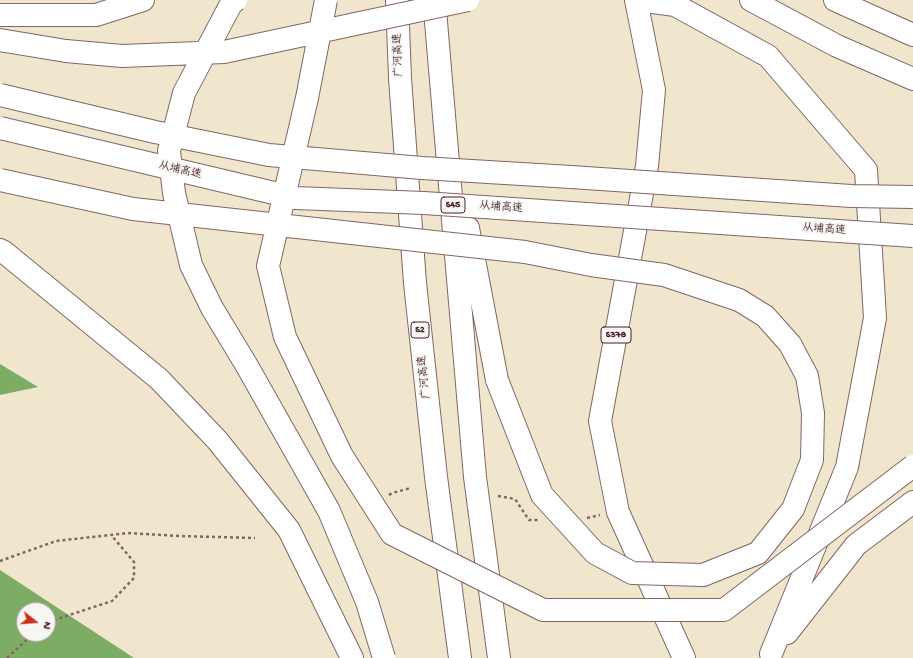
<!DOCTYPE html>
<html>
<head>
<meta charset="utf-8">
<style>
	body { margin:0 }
	#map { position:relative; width:913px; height:658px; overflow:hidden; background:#efe6cd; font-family:"Gochi Hand",sans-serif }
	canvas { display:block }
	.north { position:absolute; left:16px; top:602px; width:40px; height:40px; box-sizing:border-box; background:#f6f6f2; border:1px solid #b1a0a2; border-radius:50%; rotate:107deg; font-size:11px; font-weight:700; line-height:16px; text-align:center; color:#4a1f2b }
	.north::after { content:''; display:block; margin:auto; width:14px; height:18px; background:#c8321e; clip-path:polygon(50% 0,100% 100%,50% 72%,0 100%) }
</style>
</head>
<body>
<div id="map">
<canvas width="913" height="658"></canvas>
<div class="north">N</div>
</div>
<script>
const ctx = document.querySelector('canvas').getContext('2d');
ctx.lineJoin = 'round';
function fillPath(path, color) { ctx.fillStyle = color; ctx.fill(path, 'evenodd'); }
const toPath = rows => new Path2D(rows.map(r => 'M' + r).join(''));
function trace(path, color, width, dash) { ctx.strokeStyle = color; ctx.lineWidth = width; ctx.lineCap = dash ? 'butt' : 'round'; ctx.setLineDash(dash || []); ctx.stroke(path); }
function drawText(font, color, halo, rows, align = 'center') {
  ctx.font = font + ' "Gochi Hand","LXGW WenKai TC",sans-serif'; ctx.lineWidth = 4; ctx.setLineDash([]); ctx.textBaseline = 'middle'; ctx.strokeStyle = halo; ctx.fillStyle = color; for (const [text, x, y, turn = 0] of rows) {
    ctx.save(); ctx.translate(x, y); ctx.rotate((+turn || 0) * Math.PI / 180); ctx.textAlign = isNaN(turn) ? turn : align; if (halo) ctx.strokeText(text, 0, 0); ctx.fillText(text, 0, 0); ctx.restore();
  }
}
fillPath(toPath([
	[0,364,38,387,0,395],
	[0,570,134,658,0,658],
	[24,610,48,610,48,634,24,634]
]), '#7dac65');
const major = toPath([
	[636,0,654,90,647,166,600,421,618,512,684,658]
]);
const highway = toPath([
	[397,0,400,78,415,283,436,477,460,658],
	[435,0,436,22,475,477,499,658],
	[638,0,675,5,768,56,866,170,875,318,847,467,771,654],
	[751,0,837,46,913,79],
	[835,0,913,35],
	[0,15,96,15,143,0],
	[0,40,66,51,122,56],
	[468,228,497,380],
	[0,250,4,252,159,379,217,440,289,530,352,658],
	[787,633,856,545,913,502]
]);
trace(major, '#846564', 24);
trace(highway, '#846564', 24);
trace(toPath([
	[389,495,392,493,411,488],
	[498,496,515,499,529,520,540,520],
	[587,518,600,515],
	[0,561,56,541,128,533,179,536,255,538],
	[48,622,112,601,134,578,134,562,112,536],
	[7,658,33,634]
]), '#846564', 2.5, [3, 3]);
trace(major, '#fff', 22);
trace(highway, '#fff', 22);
const highwayBridge = toPath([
	[236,0,231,4,184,93,169,151,174,193,191,265,212,308,247,366,329,511,367,602,384,658],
	[326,0,307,98,268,266,285,337,342,456,392,534,543,610,724,610,913,466],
	[122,56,224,52,468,0],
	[0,95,155,132,269,155,422,168,571,177,851,196,913,197],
	[0,128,295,198,424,203,913,236],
	[0,180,133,209,525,252,591,265,664,275,739,300,765,316,790,344,807,376,813,413,812,460,793,509,758,553,703,575,632,573,595,553,542,495,497,380]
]);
trace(highwayBridge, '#846564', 24, []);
trace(highwayBridge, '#fff', 22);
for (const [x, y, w] of [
	[453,205,24],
	[420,330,18],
	[616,335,30]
]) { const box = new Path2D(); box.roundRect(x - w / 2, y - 8, w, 16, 3); ctx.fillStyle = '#f6f6f2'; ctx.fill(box); trace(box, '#4a1f2b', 1); }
drawText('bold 10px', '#4a1f2b', null, [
	["S45",453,205],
	["S2",420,330],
	["S378",616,335]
]);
drawText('11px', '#4a1f2b', '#f6f6f2', [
	["广河高速",399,55,-92],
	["从埔高速",180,171,13],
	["从埔高速",501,208,4],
	["从埔高速",824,230,4],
	["广河高速",425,377,-96]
]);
</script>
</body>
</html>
